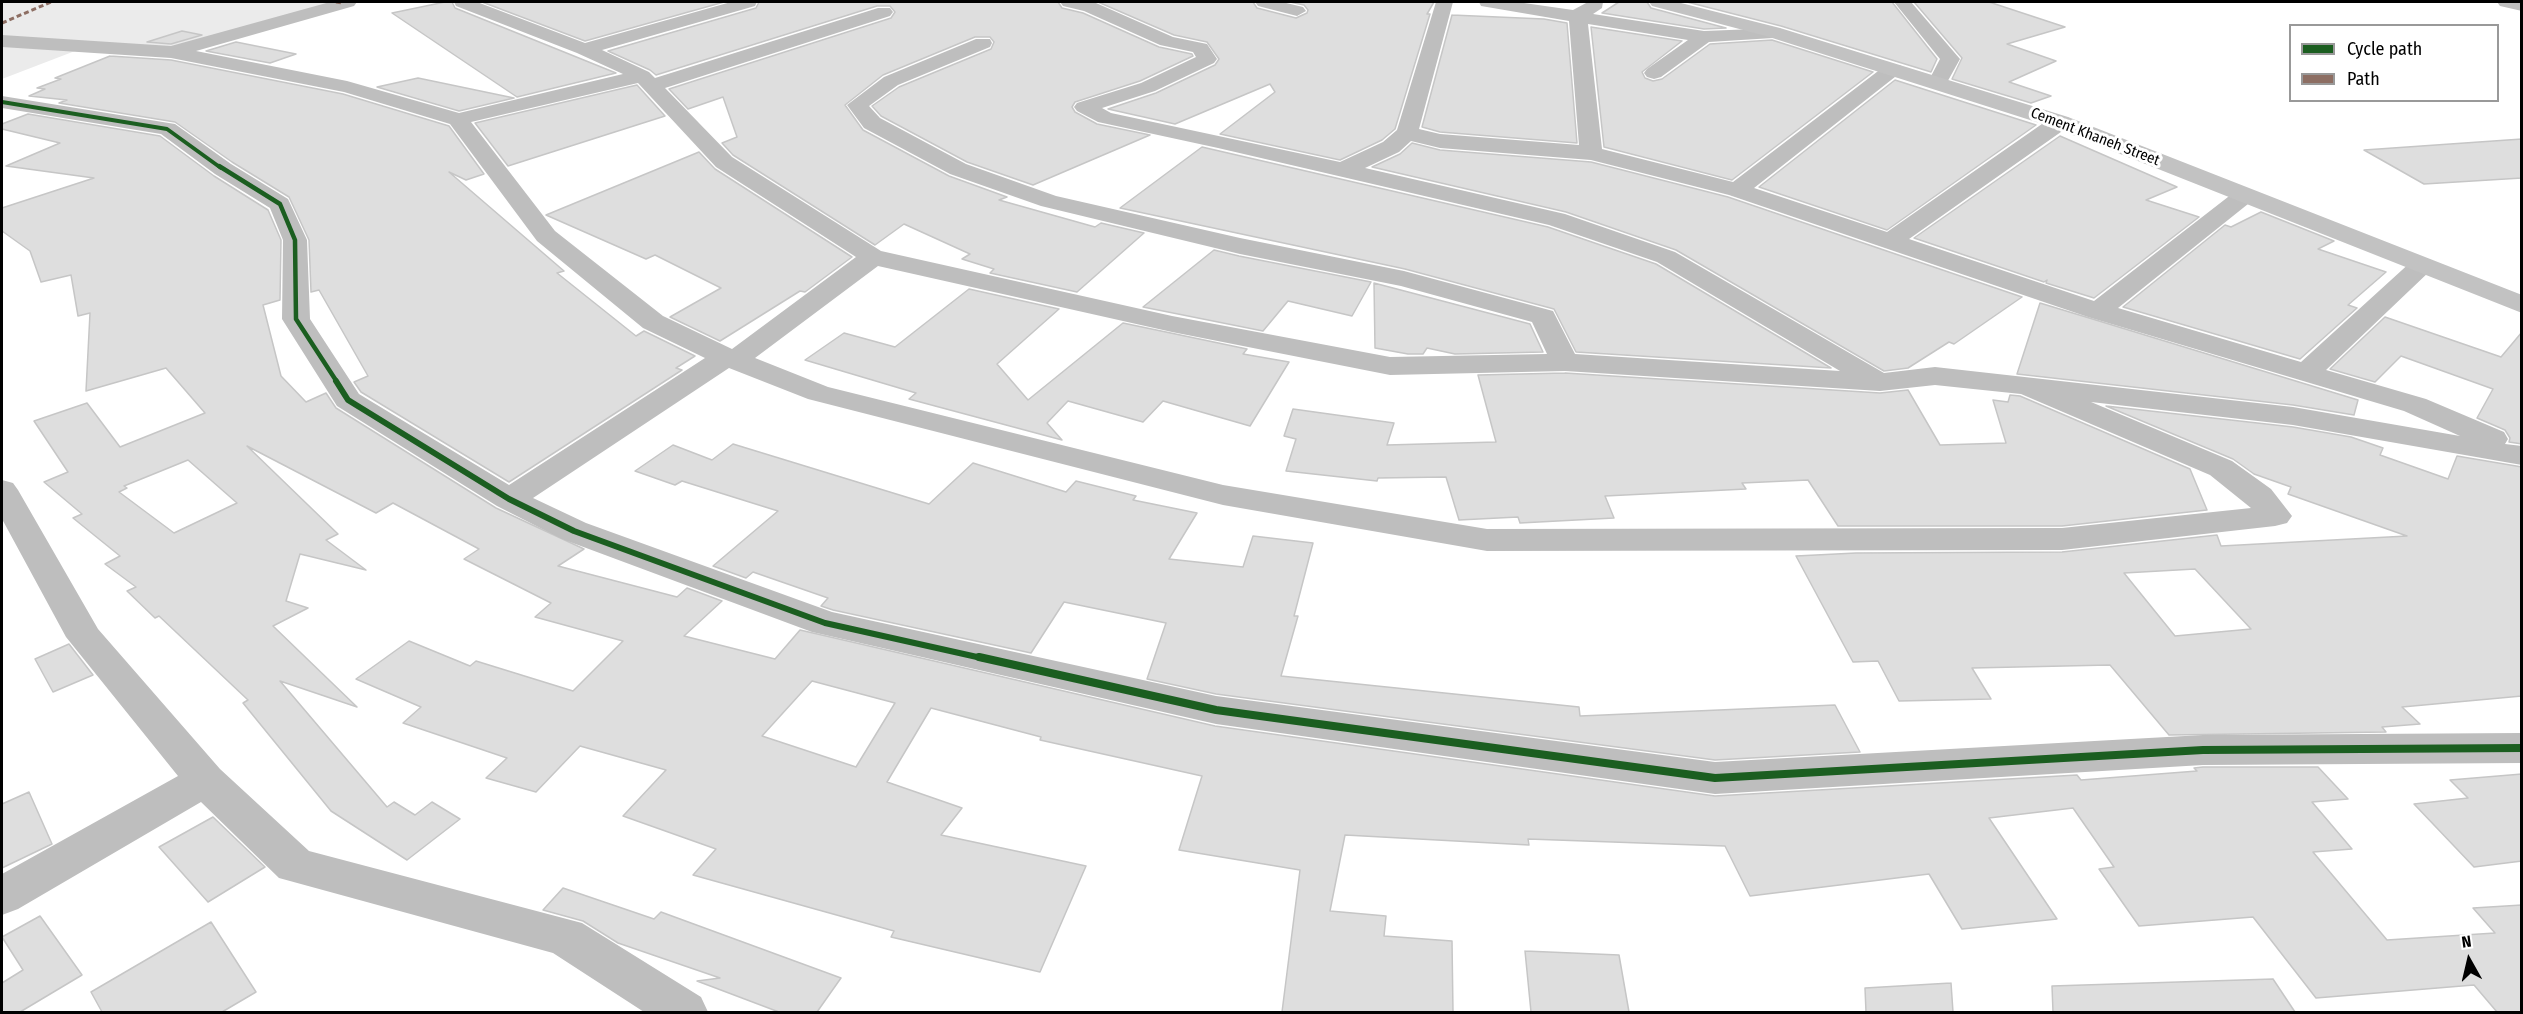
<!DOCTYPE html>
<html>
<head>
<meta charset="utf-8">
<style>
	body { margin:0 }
	#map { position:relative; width:2523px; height:1014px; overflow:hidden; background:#fff; font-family:"Fira Sans Condensed",sans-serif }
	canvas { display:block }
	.frame { position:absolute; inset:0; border:3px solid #000; pointer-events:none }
	.legend { position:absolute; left:2289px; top:24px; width:210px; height:78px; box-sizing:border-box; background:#fff; border:2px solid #999; margin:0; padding:8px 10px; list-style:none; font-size:18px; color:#000 }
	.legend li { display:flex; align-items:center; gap:12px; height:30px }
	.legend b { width:30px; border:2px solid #999 }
	.north { position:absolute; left:2439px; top:930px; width:60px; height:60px; -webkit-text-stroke:4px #fff; paint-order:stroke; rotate:352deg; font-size:16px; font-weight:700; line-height:24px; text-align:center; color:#000 }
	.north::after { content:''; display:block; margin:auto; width:21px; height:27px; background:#000; clip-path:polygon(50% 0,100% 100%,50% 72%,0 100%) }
</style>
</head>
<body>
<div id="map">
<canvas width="2523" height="1014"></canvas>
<div class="frame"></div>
<ul class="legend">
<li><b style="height:8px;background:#1b5e20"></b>Cycle path</li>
<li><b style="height:8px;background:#8d6e63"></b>Path</li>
</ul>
<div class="north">N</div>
</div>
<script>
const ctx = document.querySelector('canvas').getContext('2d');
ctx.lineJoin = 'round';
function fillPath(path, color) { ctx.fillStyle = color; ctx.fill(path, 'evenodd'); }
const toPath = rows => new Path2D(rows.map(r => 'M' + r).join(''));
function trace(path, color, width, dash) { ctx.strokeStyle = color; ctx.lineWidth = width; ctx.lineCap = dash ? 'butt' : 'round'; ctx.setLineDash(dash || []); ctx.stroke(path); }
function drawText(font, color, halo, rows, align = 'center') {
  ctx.font = font + ' "Fira Sans Condensed",sans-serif'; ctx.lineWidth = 6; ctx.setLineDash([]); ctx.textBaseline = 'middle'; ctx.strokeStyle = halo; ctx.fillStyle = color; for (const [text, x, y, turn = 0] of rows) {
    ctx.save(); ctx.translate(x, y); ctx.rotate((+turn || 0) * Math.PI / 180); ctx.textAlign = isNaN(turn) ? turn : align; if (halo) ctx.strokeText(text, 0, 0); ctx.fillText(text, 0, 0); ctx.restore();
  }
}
fillPath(toPath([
	[2,2,348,2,171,52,88,46,2,79]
]), '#ebebeb');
const building = toPath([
	[445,2,452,2,455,8,616,73,517,97,392,13,445,2],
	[482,2,724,2,585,41,482,2],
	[759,2,1058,2,1062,8,1083,13,1159,47,1192,54,1193,56,1140,81,1075,102,1072,107,1075,112,1097,124,1150,135,1033,185,967,162,881,116,872,106,899,87,991,49,994,42,990,37,975,37,883,75,845,105,863,130,949,176,1007,197,999,200,1095,227,1101,223,1144,233,1077,292,990,273,994,269,962,259,970,254,904,224,875,245,733,155,722,143,737,137,723,97,688,109,669,89,891,18,895,12,890,6,877,6,656,75,650,70,608,51,756,8,759,2],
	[1098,2,1253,2,1257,8,1296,18,1307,13,1308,10,1304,5,1290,2,1434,2,1427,14,1430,14,1395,129,1382,140,1340,160,1220,134,1275,92,1270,84,1175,124,1108,109,1156,93,1215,65,1219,59,1207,42,1174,35,1098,2],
	[1619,2,1647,2,1651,8,1726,28,1704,29,1602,13,1619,2],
	[1687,2,1892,2,1937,59,1931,72,1781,26,1687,2],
	[1914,2,1989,2,2065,27,2007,44,2056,61,2009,82,2051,96,2031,103,1952,79,1962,58,1914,2],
	[1452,15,1544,19,1567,23,1577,143,1440,132,1422,127,1452,15],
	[1591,27,1682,41,1642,72,1645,78,1653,81,1662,79,1710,44,1772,40,1873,72,1732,180,1604,147,1591,27],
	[182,31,202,35,171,44,147,42,182,31],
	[236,42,296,54,270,63,206,51,236,42],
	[110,56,171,60,343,94,449,126,484,174,466,180,449,172,564,271,557,273,636,336,644,331,695,356,676,368,682,370,509,482,361,392,354,382,368,376,319,290,311,292,309,240,289,197,232,162,175,122,59,103,67,100,29,96,45,89,37,88,61,79,55,78,110,56],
	[418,78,514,98,459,111,377,87,418,78],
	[1895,80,2036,125,1887,230,1759,187,1895,80],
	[637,85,665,116,508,166,475,123,637,85],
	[28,114,160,136,214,176,268,210,281,240,280,300,263,305,281,376,306,402,326,393,336,408,496,508,584,549,558,566,677,597,687,588,722,601,684,636,775,659,800,630,1215,726,1715,796,2077,775,2081,780,2197,771,2194,768,2203,767,2318,767,2348,799,2312,802,2352,849,2313,852,2387,940,2495,933,2473,908,2522,905,2522,1012,2497,1012,2474,985,2316,998,2253,917,2139,926,2099,869,2114,867,2073,808,1989,818,2057,919,1962,929,1929,874,1750,896,1725,846,1528,839,1529,845,1345,835,1330,911,1386,916,1384,936,1452,941,1453,1012,1282,1012,1300,870,1179,850,1202,776,1040,740,1041,737,931,708,887,782,962,808,941,835,1086,866,1040,972,891,937,894,931,693,875,716,849,623,816,666,770,580,746,536,792,486,778,507,758,403,723,421,707,356,679,409,641,470,666,476,661,573,691,623,641,535,617,551,603,464,559,479,549,393,503,376,513,247,446,338,534,326,540,366,570,300,554,286,601,308,608,273,626,357,707,280,681,387,807,394,802,415,815,432,802,460,819,407,860,331,811,243,703,248,700,159,616,155,618,127,591,136,587,105,564,120,556,73,518,82,514,44,482,68,472,34,421,87,403,120,447,205,413,166,368,86,391,90,313,78,316,71,275,41,282,30,251,2,231,2,208,94,178,6,166,60,143,2,129,2,124,28,114],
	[188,460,237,503,174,533,119,492,127,488,124,486,188,460],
	[812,681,895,703,856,767,762,736,812,681],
	[2060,136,2177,187,2146,200,2199,217,2094,298,2046,283,2047,280,2044,282,1914,238,2060,136],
	[2522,139,2522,178,2424,184,2364,150,2522,139],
	[1412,143,1440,150,1591,162,1728,197,2022,297,1954,344,1949,342,1908,368,1884,371,1676,250,1566,212,1372,167,1400,154,1412,143],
	[1202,147,1548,227,1656,264,1831,368,1576,352,1554,309,1405,269,1120,208,1202,147],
	[699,152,715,169,852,257,805,292,800,291,720,341,670,317,721,288,655,255,646,259,546,215,699,152],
	[2261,212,2334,241,2318,249,2386,272,2348,305,2357,308,2300,359,2123,307,2225,225,2231,227,2261,212],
	[1214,250,1239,256,1371,282,1352,316,1288,301,1263,331,1143,307,1214,250],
	[1374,283,1530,324,1543,352,1455,354,1427,348,1423,354,1408,354,1375,348,1374,283],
	[969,289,1059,309,997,364,1028,400,1123,323,1247,349,1243,354,1289,362,1250,426,1163,401,1143,422,1068,401,1047,423,1062,440,909,399,916,393,805,360,844,333,895,347,969,289],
	[2040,303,2358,400,2354,415,2293,405,2017,374,2040,303],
	[2385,317,2501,357,2522,332,2522,444,2509,442,2510,438,2505,430,2477,418,2493,389,2401,356,2375,382,2330,369,2385,317],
	[1565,373,1880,393,1908,390,1940,445,2006,443,1993,400,2008,402,2010,395,2020,396,2190,469,2207,510,2062,526,1838,526,1808,480,1742,483,1746,489,1605,496,1614,518,1520,523,1518,517,1459,520,1446,477,1378,478,1377,481,1286,471,1296,439,1284,436,1293,409,1394,423,1387,445,1496,442,1478,375,1565,373],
	[2106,406,2293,427,2351,437,2383,448,2380,455,2448,479,2457,456,2522,467,2522,696,2402,707,2420,724,2382,727,2386,732,2169,735,2110,665,1972,668,1991,699,1899,701,1878,661,1853,662,1796,556,1856,553,2062,552,2217,535,2221,546,2407,536,2288,494,2291,487,2254,474,2233,459,2106,406],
	[2195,569,2251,629,2175,636,2124,573,2195,569],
	[733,444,929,504,973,463,1066,492,1076,481,1136,496,1133,500,1197,513,1169,559,1243,567,1253,536,1313,543,1294,616,1298,616,1281,676,1579,707,1580,716,1835,705,1860,752,1715,760,1216,694,1147,679,1166,623,1064,602,1031,653,833,610,821,606,828,598,753,572,746,578,713,566,778,511,682,481,675,485,635,471,673,445,712,460,733,444],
	[69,644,93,675,53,692,35,659,69,644],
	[2522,774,2522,861,2474,867,2414,804,2468,798,2450,780,2522,774],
	[29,792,52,844,2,868,2,804,29,792],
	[213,817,265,867,208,902,159,847,213,817],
	[563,888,654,919,661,912,841,978,817,1012,779,1012,697,981,720,978,618,943,583,921,543,910,563,888],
	[40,916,82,975,20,1012,2,1012,2,983,23,970,2,937,40,916],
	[211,922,256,992,222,1012,102,1012,91,992,211,922],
	[1525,951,1619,955,1629,1012,1531,1012,1525,951],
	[2273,979,2295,1012,2053,1012,2052,986,2273,979],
	[1951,983,1953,1012,1866,1012,1865,988,1951,983]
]);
fillPath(building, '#dedede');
trace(building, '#c6c6c6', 1.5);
fillPath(toPath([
	[330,2,357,2,354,6,196,51,347,81,459,113,623,74,577,53,456,6,454,2,477,2,585,43,731,2,757,2,755,6,602,50,649,72,655,78,878,8,890,8,893,12,890,16,665,88,732,157,881,251,1172,316,1390,357,1547,354,1532,322,1401,286,1240,254,1041,206,950,174,864,128,847,105,884,77,976,39,990,39,992,43,990,47,898,85,869,106,880,118,966,164,1056,196,1240,238,1404,271,1553,311,1575,354,1840,371,1657,262,1549,225,1218,148,1098,122,1077,111,1074,107,1077,103,1141,83,1196,57,1193,52,1160,45,1084,11,1063,6,1060,2,1096,3,1173,37,1207,44,1217,59,1214,63,1155,91,1102,108,1111,113,1340,162,1383,142,1397,130,1436,2,1453,2,1419,129,1440,134,1579,145,1569,21,1487,7,1481,6,1479,2,1517,2,1573,10,1588,2,1603,2,1602,8,1593,14,1704,31,1780,28,1782,32,1773,38,1709,42,1661,77,1654,79,1647,77,1644,73,1647,69,1688,40,1588,24,1602,149,1733,182,1886,65,1900,65,1903,69,1900,73,1754,188,1887,232,2052,117,2068,117,2071,122,2068,127,1909,239,2094,301,2237,190,2253,190,2257,195,2253,200,2118,308,2301,362,2413,260,2422,257,2431,260,2435,265,2431,270,2326,370,2426,399,2504,432,2508,439,2505,444,2522,446,2522,465,2293,425,2091,402,2232,461,2271,489,2292,516,2287,523,2275,526,2062,550,1487,551,1223,505,808,399,729,368,533,498,586,523,832,612,1216,696,1715,762,2203,735,2522,733,2522,763,2203,765,1715,794,1216,724,812,632,562,539,497,506,337,406,282,319,283,240,270,208,215,174,161,134,2,108,2,96,175,124,231,164,288,199,307,240,310,319,359,394,509,485,705,358,643,328,537,241,450,124,344,92,171,58,2,47,2,35,171,46,330,2],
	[638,83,716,167,856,257,732,349,663,316,555,231,471,122,638,83],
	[1411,141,1440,148,1591,160,1729,195,2088,317,2404,411,2460,436,2293,407,1935,367,1884,373,1675,252,1565,214,1365,168,1399,152,1411,141],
	[878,266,1172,332,1390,375,1565,371,1880,391,1935,385,2021,394,2210,475,2251,508,2062,528,1487,529,1223,485,828,387,755,358,878,266],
	[1255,2,1282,2,1303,7,1306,11,1297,16,1258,6,1255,2],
	[1894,2,1911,2,1960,59,1945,86,1931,86,1928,82,1940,59,1894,2],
	[2497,2,2522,2,2522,11,2500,6,2497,2],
	[2,480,13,483,18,490,98,629,220,769,309,851,582,923,701,997,708,1012,644,1012,553,953,279,878,201,802,18,909,2,915,2,874,178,776,66,637,2,519,2,480]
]), '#bebebe');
fillPath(toPath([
	[1649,2,1677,2,1780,28,2068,117,2522,295,2522,313,2052,127,1766,36,1652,6,1649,2]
]), '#c2c2c2');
trace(toPath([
	[336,2,342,3],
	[2,23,51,2]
]), '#8d6e63', 3, [5, 3]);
trace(toPath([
	[2,102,167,129,221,168]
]), '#1b5e20', 4);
trace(toPath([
	[219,166,280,204,295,240,296,319,337,382]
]), '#1b5e20', 4.5);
trace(toPath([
	[336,381,348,400,509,499,574,531,825,623,986,659]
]), '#1b5e20', 6);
trace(toPath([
	[979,657,1216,710,1715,778,2203,750,2522,748]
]), '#1b5e20', 8);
drawText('15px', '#000', '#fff', [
	["Cement Khaneh Street",2095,137,21]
]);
</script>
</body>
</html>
